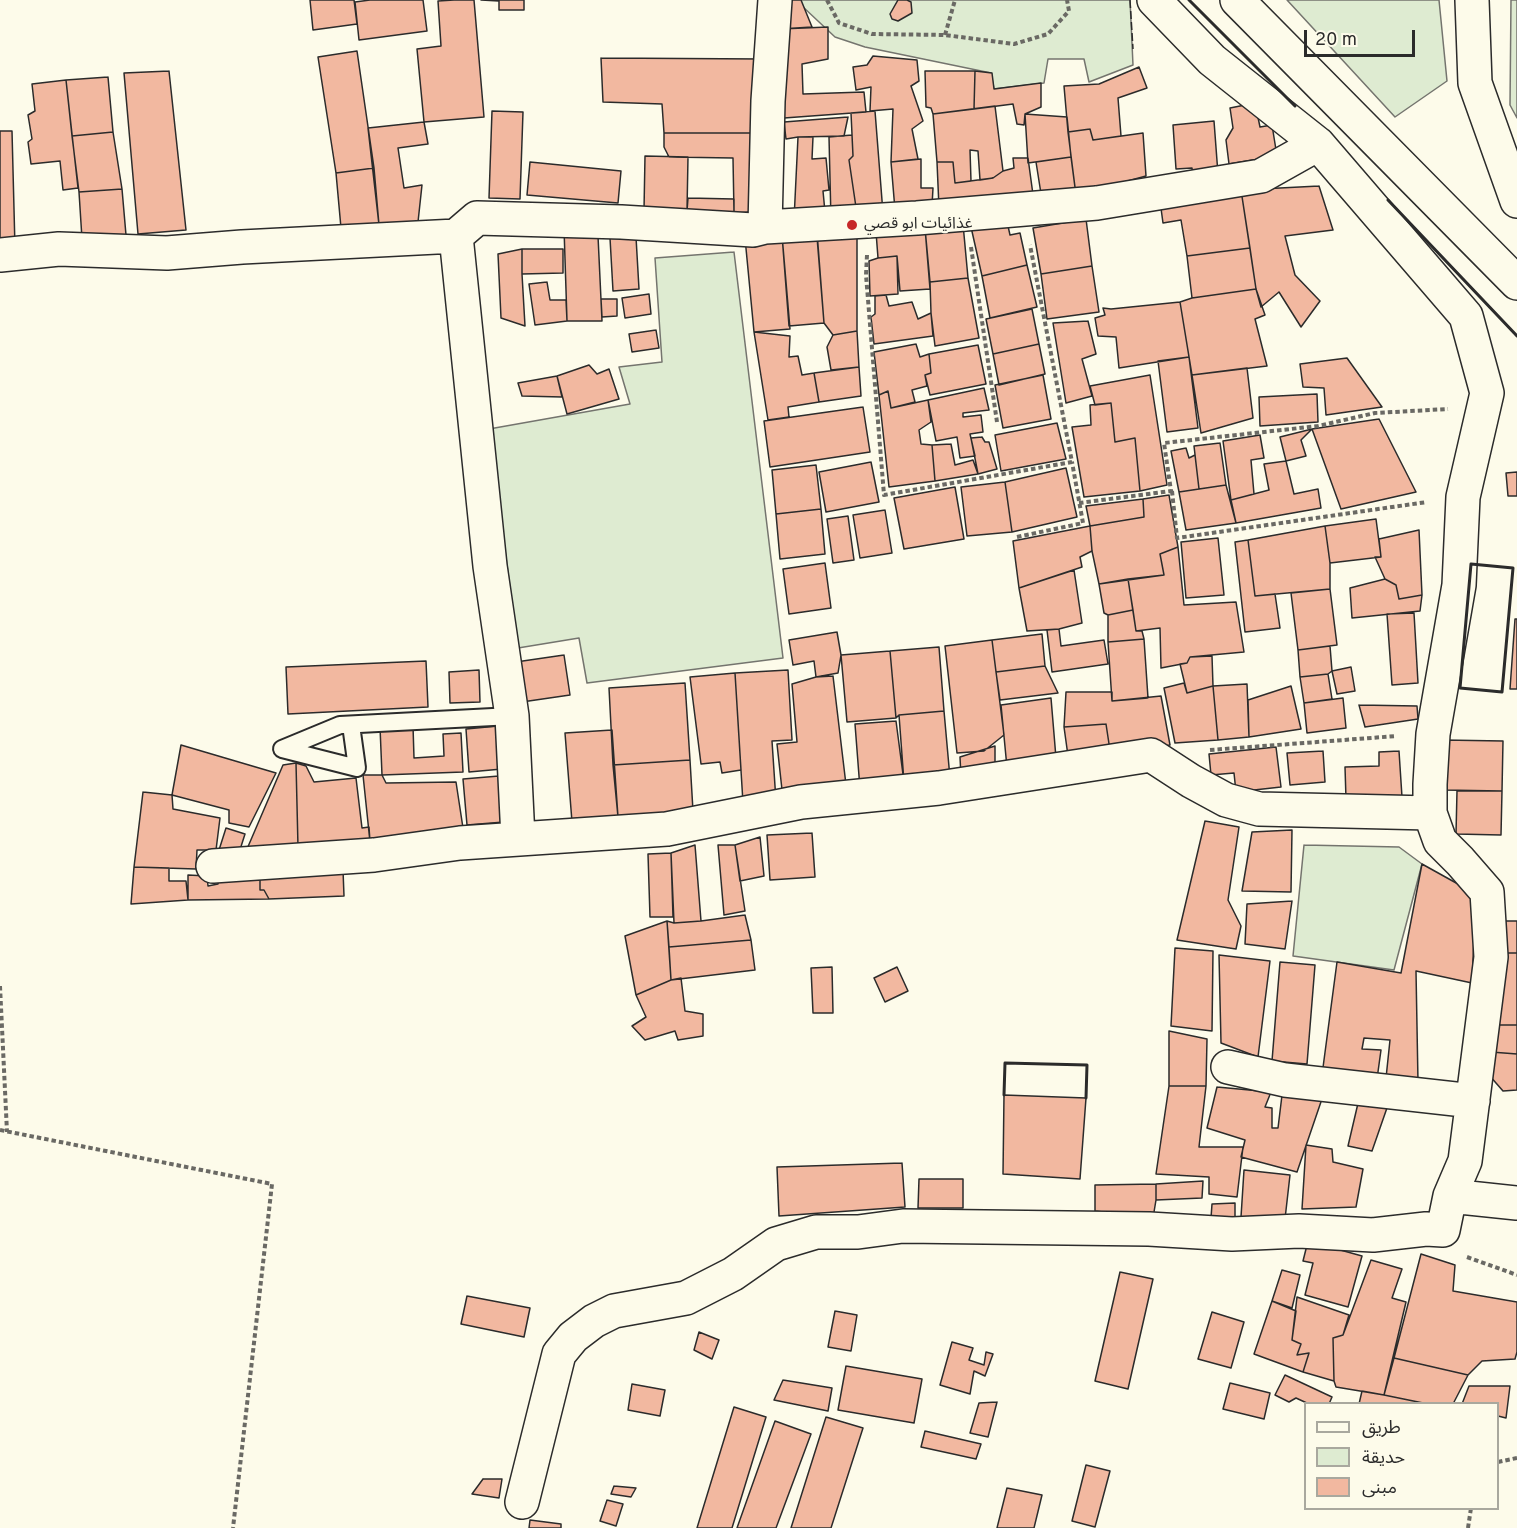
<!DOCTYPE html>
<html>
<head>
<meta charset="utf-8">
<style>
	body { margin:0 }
	#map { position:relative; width:1517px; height:1528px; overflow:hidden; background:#fdfbea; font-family:Overpass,"Noto Sans Arabic",sans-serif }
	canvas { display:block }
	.legend { position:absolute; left:1304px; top:1402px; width:195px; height:108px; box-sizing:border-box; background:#fdfbea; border:2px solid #a9a89e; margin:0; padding:8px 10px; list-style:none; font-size:18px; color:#2b2b2b }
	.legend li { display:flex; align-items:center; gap:12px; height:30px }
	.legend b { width:30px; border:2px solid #a9a89e }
	.scale { position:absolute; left:1304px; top:30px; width:111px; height:27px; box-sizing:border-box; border:3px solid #2b2b2b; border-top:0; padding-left:8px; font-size:18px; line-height:21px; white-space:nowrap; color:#2b2b2b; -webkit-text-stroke:4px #fdfbea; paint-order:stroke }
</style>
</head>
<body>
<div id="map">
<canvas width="1517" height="1528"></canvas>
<ul class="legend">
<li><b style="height:8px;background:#fdfbea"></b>طريق</li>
<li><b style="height:16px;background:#deebd1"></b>حديقة</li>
<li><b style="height:16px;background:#f2b8a0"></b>مبنى</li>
</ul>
<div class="scale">20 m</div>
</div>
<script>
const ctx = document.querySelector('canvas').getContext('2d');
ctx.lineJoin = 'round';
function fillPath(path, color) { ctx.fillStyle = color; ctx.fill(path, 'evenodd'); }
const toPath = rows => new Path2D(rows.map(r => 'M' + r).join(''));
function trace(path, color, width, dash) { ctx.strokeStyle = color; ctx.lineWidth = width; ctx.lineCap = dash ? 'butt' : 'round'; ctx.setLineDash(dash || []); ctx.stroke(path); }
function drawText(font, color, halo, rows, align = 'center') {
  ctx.font = font + ' Overpass,"Noto Sans Arabic",sans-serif'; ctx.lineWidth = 4.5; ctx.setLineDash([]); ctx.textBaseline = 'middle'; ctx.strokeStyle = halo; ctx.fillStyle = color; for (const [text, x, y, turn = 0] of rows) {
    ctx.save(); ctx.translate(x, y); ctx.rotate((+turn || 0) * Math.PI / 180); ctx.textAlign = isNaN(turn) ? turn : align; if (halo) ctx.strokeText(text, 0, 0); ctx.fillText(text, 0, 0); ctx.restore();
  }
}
const green = toPath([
	[801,0,1130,0,1133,65,1089,82,1084,59,1048,59,1044,83,994,89,991,73,865,47,835,37,802,6,801,0],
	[1287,0,1439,0,1447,81,1395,117,1287,0],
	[1511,0,1517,0,1517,118,1510,105,1511,0],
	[734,252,783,658,587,683,579,638,518,648,489,429,630,404,619,367,662,362,655,258,734,252],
	[1304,845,1399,847,1422,864,1394,970,1293,956,1304,845]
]);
fillPath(green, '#deebd1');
trace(green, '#74746e', 1.5);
const building = toPath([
	[310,0,354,0,357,24,313,30,310,0],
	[370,0,423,0,427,31,359,40,355,2,370,0],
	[454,0,474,0,484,117,424,122,417,49,441,46,438,1,454,0],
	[481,0,524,0,524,10,499,10,499,1,481,0],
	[779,0,801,0,812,27,780,29,779,0],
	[898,0,907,0,911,2,912,13,898,21,892,19,890,14,898,0],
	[828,27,828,59,802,64,803,94,864,92,866,112,784,118,780,29,828,27],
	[357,51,374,168,336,173,318,57,357,51],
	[873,56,917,60,919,81,911,86,923,121,912,129,918,159,891,162,893,109,870,111,871,87,856,90,853,67,867,65,873,56],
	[601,58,763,59,751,133,664,133,662,104,603,102,601,58],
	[1139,67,1147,88,1118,98,1121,136,1093,140,1090,129,1068,132,1064,86,1099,84,1139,67],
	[169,71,186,230,138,234,124,73,169,71],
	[925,71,975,71,974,109,933,114,931,108,926,107,925,71],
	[975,71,992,73,994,89,1041,83,1041,107,1025,114,1024,125,1017,124,1013,104,974,109,975,71],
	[108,77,113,132,72,136,66,80,108,77],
	[66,80,78,188,63,190,60,161,31,164,28,142,32,139,28,115,35,111,32,84,66,80],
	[1255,103,1260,127,1272,125,1277,156,1229,164,1226,140,1233,128,1230,108,1255,103],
	[995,106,1003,171,993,178,980,180,978,151,970,150,971,181,955,183,953,162,937,162,933,114,995,106],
	[492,111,523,112,520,199,489,198,492,111],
	[875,111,883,213,857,214,849,160,853,156,851,113,875,111],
	[1025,114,1067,117,1071,157,1028,163,1025,114],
	[848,117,844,136,798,137,786,139,784,122,848,117],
	[1214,121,1218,174,1193,176,1192,168,1176,169,1173,125,1214,121],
	[424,122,428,144,398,148,404,188,422,185,418,222,379,225,368,128,424,122],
	[1090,129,1093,140,1143,133,1146,176,1076,195,1068,132,1090,129],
	[0,131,12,131,15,248,0,250,0,131],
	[113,132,122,189,79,192,72,136,113,132],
	[664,133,751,133,751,212,734,213,733,158,669,157,664,147,664,133],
	[852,135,853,156,849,160,857,214,831,220,829,137,852,135],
	[798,137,813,137,812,159,826,158,829,190,823,191,825,212,794,220,798,137],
	[645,156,688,157,687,211,644,210,645,156],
	[1071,157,1076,195,1042,200,1036,162,1071,157],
	[1013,158,1028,158,1034,202,939,208,937,162,953,162,955,183,993,178,1003,171,1014,168,1013,158],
	[921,159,921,188,933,188,932,206,895,210,891,162,921,159],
	[530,162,621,171,618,203,527,195,530,162],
	[374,168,379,225,341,228,336,173,374,168],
	[1319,186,1333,230,1285,236,1295,275,1320,301,1301,327,1279,292,1261,307,1256,289,1241,190,1319,186],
	[122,189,126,235,82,239,79,192,122,189],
	[1241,190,1250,248,1187,256,1181,220,1163,223,1160,201,1241,190],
	[688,198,734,199,734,213,687,211,688,198],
	[1086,219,1092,266,1041,274,1033,228,1086,219],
	[998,221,1000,228,1008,226,1010,235,1020,233,1027,265,982,276,971,227,998,221],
	[963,224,968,278,930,282,925,228,963,224],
	[564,228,598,236,602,321,567,321,564,228],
	[925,228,930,289,900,291,897,256,878,258,876,232,925,228],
	[817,232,824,323,789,326,782,235,817,232],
	[857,233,857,331,833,335,824,323,817,237,857,233],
	[782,235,790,329,754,332,745,238,782,235],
	[636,237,639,289,613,291,610,238,636,237],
	[1250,248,1256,289,1192,298,1187,256,1250,248],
	[522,249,522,274,525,326,501,318,498,254,522,249],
	[522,249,563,249,563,273,522,274,522,249],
	[897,256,898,294,870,296,869,261,878,258,897,256],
	[1027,265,1037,307,990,318,982,276,1027,265],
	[1092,266,1099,312,1047,319,1041,274,1092,266],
	[968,278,979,338,935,346,931,313,930,282,968,278],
	[547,282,550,300,566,300,567,321,535,325,529,284,547,282],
	[1256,289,1265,315,1255,319,1267,366,1192,375,1180,302,1192,298,1256,289],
	[649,294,651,314,625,318,622,298,649,294],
	[886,295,889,306,912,302,918,319,931,313,933,336,874,344,871,317,875,314,875,296,886,295],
	[601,299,617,299,617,316,602,317,601,299],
	[1180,302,1189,357,1119,368,1116,337,1098,336,1095,318,1105,315,1103,308,1111,309,1180,302],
	[1032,309,1039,344,993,354,986,319,1032,309],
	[1088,321,1096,354,1082,359,1092,396,1066,403,1053,323,1088,321],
	[656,330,659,348,632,352,629,334,656,330],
	[857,331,859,367,831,370,827,347,833,335,857,331],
	[754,332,790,336,789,357,798,356,802,375,814,373,819,402,788,407,789,417,768,420,754,332],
	[916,344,920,357,929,354,931,373,925,375,927,386,912,390,915,402,891,408,888,391,879,395,874,352,916,344],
	[1039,344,1045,374,999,385,993,354,1039,344],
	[978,345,986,384,930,395,925,375,931,373,929,354,978,345],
	[1189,357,1198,428,1167,432,1158,361,1189,357],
	[1347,358,1382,407,1326,415,1324,388,1303,387,1300,364,1347,358],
	[589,365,597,374,609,369,619,399,567,414,557,376,589,365],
	[859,367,861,396,819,402,814,373,859,367],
	[1247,368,1253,418,1201,433,1192,375,1247,368],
	[1043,375,1051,419,1003,428,995,385,1043,375],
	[1150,375,1167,485,1140,491,1135,438,1115,442,1111,403,1095,405,1090,386,1150,375],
	[557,376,562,397,522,396,518,383,557,376],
	[984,388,989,410,963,413,963,417,981,415,983,432,970,434,975,456,960,458,957,437,936,441,928,400,984,388],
	[888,391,891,408,928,400,931,422,919,430,921,444,932,445,935,481,889,487,879,395,888,391],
	[1317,394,1318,422,1260,426,1259,397,1317,394],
	[1111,403,1115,442,1135,438,1140,491,1084,497,1072,427,1091,425,1090,405,1111,403],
	[863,407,870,452,770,467,764,421,863,407],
	[1379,419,1416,492,1341,509,1312,429,1379,419],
	[1057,423,1066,459,1001,471,995,435,1057,423],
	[1312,429,1301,440,1306,456,1286,461,1280,437,1312,429],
	[1260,435,1264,458,1251,460,1254,494,1231,500,1223,441,1260,435],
	[982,437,985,442,989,442,997,469,978,474,971,438,982,437],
	[1220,443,1226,485,1199,489,1194,446,1220,443],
	[951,444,955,465,973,460,978,474,935,481,932,445,951,444],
	[1186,448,1189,458,1195,455,1199,489,1179,492,1171,451,1186,448],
	[1286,461,1294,494,1318,489,1321,508,1236,523,1231,500,1269,490,1264,464,1286,461],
	[871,462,879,502,826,512,819,472,871,462],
	[816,465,821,509,776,514,772,470,816,465],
	[1066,468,1077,517,1012,532,1005,482,1066,468],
	[1517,472,1517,496,1508,496,1506,473,1517,472],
	[1005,482,1012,532,967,536,961,487,1005,482],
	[1226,485,1236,523,1186,530,1179,492,1226,485],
	[955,487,964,539,904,549,894,498,955,487],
	[1169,495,1178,547,1160,554,1164,575,1099,584,1092,551,1090,526,1144,517,1143,499,1169,495],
	[1143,499,1144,517,1090,526,1086,506,1143,499],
	[821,509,825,554,780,559,776,514,821,509],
	[885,510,892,553,860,558,853,515,885,510],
	[848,516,854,560,833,563,827,519,848,516],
	[1376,519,1381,557,1330,563,1325,526,1376,519],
	[1090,526,1092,551,1080,557,1082,567,1019,588,1013,541,1090,526],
	[1325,526,1330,563,1330,589,1255,596,1248,540,1325,526],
	[1419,530,1422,595,1399,599,1396,585,1385,579,1375,557,1381,557,1379,539,1419,530],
	[1218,538,1224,595,1186,598,1181,542,1218,538],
	[1248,540,1255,596,1275,594,1280,628,1245,632,1235,542,1248,540],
	[1178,547,1184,605,1236,602,1244,652,1190,657,1187,663,1161,668,1160,628,1136,631,1128,579,1164,575,1160,554,1178,547],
	[825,563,831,608,789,614,783,569,825,563],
	[1074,570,1082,623,1059,629,1027,631,1019,588,1074,570],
	[1128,579,1133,610,1108,615,1104,613,1099,584,1128,579],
	[1385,579,1396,585,1399,599,1422,595,1420,611,1352,618,1350,588,1385,579],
	[1330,589,1337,645,1298,650,1291,593,1330,589],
	[1133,610,1136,631,1142,631,1144,639,1108,642,1108,615,1133,610],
	[1414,613,1418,683,1392,685,1387,614,1414,613],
	[1515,619,1517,619,1517,689,1510,689,1515,619],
	[1059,629,1061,646,1104,640,1108,664,1052,672,1047,630,1059,629],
	[837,632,841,655,838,673,816,677,814,661,793,665,789,640,837,632],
	[1042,634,1045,666,996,672,992,640,1042,634],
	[1144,639,1148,698,1112,701,1108,642,1144,639],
	[992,640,1004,735,984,751,957,753,945,646,992,640],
	[1330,646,1332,671,1328,674,1300,677,1298,650,1330,646],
	[939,647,944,711,899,715,896,718,890,651,939,647],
	[890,651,896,718,847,722,841,655,890,651],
	[564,655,570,695,515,703,509,663,564,655],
	[1212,656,1213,686,1187,693,1180,664,1187,663,1190,657,1212,656],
	[426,661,428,707,288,714,286,667,426,661],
	[1045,666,1058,693,1000,700,996,672,1045,666],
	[1351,667,1355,691,1337,694,1332,671,1351,667],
	[479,670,480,702,450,703,449,672,479,670],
	[788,670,792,740,772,741,776,801,743,803,735,673,788,670],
	[735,673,741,770,722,773,720,762,701,764,690,677,735,673],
	[1328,674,1332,699,1304,703,1300,677,1328,674],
	[833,676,847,793,783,799,777,744,797,742,792,684,816,677,833,676],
	[685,683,690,760,613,765,609,688,685,683],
	[1184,683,1187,693,1213,686,1218,740,1175,743,1164,688,1184,683],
	[1247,684,1249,737,1218,740,1213,686,1247,684],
	[1291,686,1301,729,1249,737,1248,700,1291,686],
	[1066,692,1112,692,1112,701,1161,696,1170,745,1111,757,1106,724,1064,727,1066,692],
	[1051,698,1057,770,1008,778,1001,705,1051,698],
	[1343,698,1346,728,1307,733,1304,703,1343,698],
	[1359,705,1417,706,1418,719,1365,727,1359,705],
	[944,711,950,778,904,782,899,715,944,711],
	[896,721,904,782,860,789,855,724,896,721],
	[1106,724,1111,757,1069,763,1064,727,1106,724],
	[413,726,414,758,444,756,443,734,461,733,463,772,382,775,380,727,413,726],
	[498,726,502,769,469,772,466,729,498,726],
	[612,730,618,817,572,822,565,733,612,730],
	[1443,740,1503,741,1502,791,1443,790,1443,740],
	[181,745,276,773,249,827,229,823,229,810,172,795,181,745],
	[995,746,995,772,961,777,960,757,995,746],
	[1276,747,1281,787,1236,792,1234,773,1211,775,1209,754,1276,747],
	[1323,751,1325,782,1290,785,1287,753,1323,751],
	[1399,751,1402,797,1346,799,1345,767,1379,766,1379,752,1399,751],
	[690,760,693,811,618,817,613,765,690,760],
	[296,763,298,847,247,849,283,765,296,763],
	[296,763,306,766,314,782,356,778,362,828,369,827,370,842,298,847,296,763],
	[363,775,382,775,386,783,456,782,463,828,370,842,363,775],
	[499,776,504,822,467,825,463,779,499,776],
	[1457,791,1502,791,1501,835,1456,834,1457,791],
	[143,792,172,795,173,809,220,818,216,850,197,850,196,869,134,867,143,792],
	[1205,821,1239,827,1228,900,1241,926,1236,949,1177,940,1205,821],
	[226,828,245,834,238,856,219,850,226,828],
	[1292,830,1291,892,1242,891,1252,832,1292,830],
	[812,833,815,877,770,880,767,835,812,833],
	[760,837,764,876,740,881,735,845,760,837],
	[695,845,701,921,674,923,671,853,695,845],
	[718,845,735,845,745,911,724,915,718,845],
	[671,853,673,917,650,917,648,854,671,853],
	[1422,864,1476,894,1472,983,1416,971,1418,1082,1386,1078,1390,1040,1364,1038,1362,1049,1381,1050,1377,1079,1322,1075,1337,962,1401,973,1422,864],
	[134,867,169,868,169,881,186,881,188,900,131,904,134,867],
	[343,870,344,896,269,899,264,890,260,890,260,872,343,870],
	[260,872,260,890,264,890,269,899,188,900,188,875,207,876,208,886,218,884,219,875,260,872],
	[1292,901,1285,949,1245,944,1247,904,1292,901],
	[745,915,751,940,669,947,667,921,674,923,701,921,745,915],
	[667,921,671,980,636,995,625,936,667,921],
	[1498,921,1517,921,1517,953,1497,953,1498,921],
	[751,940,755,970,671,980,669,947,751,940],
	[1175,948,1213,951,1212,1031,1171,1026,1175,948],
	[1497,953,1517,953,1517,1025,1494,1025,1497,953],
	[1219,955,1270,961,1258,1057,1221,1043,1219,955],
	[1280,962,1315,965,1307,1064,1272,1061,1280,962],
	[832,967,833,1013,813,1013,811,968,832,967],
	[897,967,908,991,885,1002,874,978,897,967],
	[681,978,685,1011,703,1014,703,1036,678,1040,675,1031,645,1040,632,1026,646,1017,636,995,671,980,681,978],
	[1494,1025,1517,1025,1517,1054,1491,1052,1494,1025],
	[1169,1031,1207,1039,1206,1086,1169,1086,1169,1031],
	[1491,1052,1517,1054,1517,1090,1503,1091,1489,1075,1491,1052],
	[1169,1086,1206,1086,1199,1147,1243,1147,1237,1197,1209,1194,1209,1177,1156,1174,1169,1086],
	[1217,1087,1271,1092,1265,1107,1272,1108,1272,1128,1278,1128,1283,1087,1324,1093,1297,1172,1241,1157,1245,1140,1207,1128,1217,1087],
	[1004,1095,1086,1098,1080,1179,1003,1174,1004,1095],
	[1359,1099,1388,1105,1372,1151,1348,1146,1359,1099],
	[1306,1145,1332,1149,1333,1162,1363,1169,1356,1207,1302,1209,1306,1145],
	[902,1163,905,1207,779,1216,777,1167,902,1163],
	[1244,1170,1290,1175,1285,1219,1241,1217,1244,1170],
	[919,1179,963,1179,963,1208,918,1208,919,1179],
	[1203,1181,1202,1198,1156,1200,1156,1184,1203,1181],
	[1156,1184,1156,1200,1153,1218,1095,1211,1095,1185,1156,1184],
	[1235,1203,1235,1217,1211,1218,1212,1204,1235,1203],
	[1308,1241,1362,1256,1348,1307,1305,1295,1313,1263,1303,1261,1308,1241],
	[1421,1254,1455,1265,1453,1291,1517,1302,1517,1352,1515,1359,1482,1361,1468,1375,1394,1358,1421,1254],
	[1371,1260,1402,1269,1392,1298,1406,1302,1384,1395,1336,1387,1334,1381,1333,1338,1343,1335,1371,1260],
	[1282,1270,1300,1275,1292,1308,1272,1301,1282,1270],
	[1120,1272,1153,1279,1128,1389,1095,1381,1120,1272],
	[467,1296,530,1308,524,1337,461,1324,467,1296],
	[1297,1297,1349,1315,1343,1335,1333,1338,1334,1381,1303,1372,1309,1353,1297,1355,1301,1344,1292,1340,1297,1297],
	[1272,1301,1296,1311,1292,1340,1301,1344,1297,1355,1309,1353,1303,1372,1254,1354,1272,1301],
	[835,1311,857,1315,851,1351,828,1347,835,1311],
	[1212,1312,1244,1322,1231,1368,1198,1359,1212,1312],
	[699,1332,719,1340,712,1359,694,1350,699,1332],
	[952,1342,973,1348,969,1360,984,1365,986,1352,993,1354,985,1376,974,1371,970,1394,940,1385,952,1342],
	[1394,1358,1468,1375,1453,1404,1428,1404,1384,1395,1394,1358],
	[846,1366,922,1379,914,1423,838,1410,846,1366],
	[1285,1375,1332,1397,1329,1404,1309,1404,1296,1398,1289,1402,1275,1395,1285,1375],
	[783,1380,832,1388,828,1411,774,1400,783,1380],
	[1230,1383,1270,1393,1264,1419,1223,1409,1230,1383],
	[632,1384,665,1390,660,1416,628,1410,632,1384],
	[1469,1386,1510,1386,1506,1418,1498,1416,1498,1404,1462,1404,1469,1386],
	[1362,1391,1384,1395,1428,1404,1359,1404,1362,1391],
	[997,1402,988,1437,970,1433,979,1403,997,1402],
	[734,1407,766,1417,732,1528,697,1528,734,1407],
	[826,1417,863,1428,831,1528,791,1528,826,1417],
	[775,1421,811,1434,776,1528,737,1528,775,1421],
	[925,1431,981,1444,976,1459,921,1447,925,1431],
	[1086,1465,1110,1471,1095,1527,1072,1521,1086,1465],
	[483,1479,502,1479,499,1498,472,1494,483,1479],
	[614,1486,636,1488,631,1497,611,1494,614,1486],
	[1007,1488,1042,1495,1034,1528,997,1528,1007,1488],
	[607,1500,623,1504,616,1526,600,1521,607,1500],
	[530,1520,561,1524,561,1528,529,1528,530,1520]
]);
fillPath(building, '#f2b8a0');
trace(building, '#2b2b2b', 1.5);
const lane = toPath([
	[351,725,357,768,282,749,340,725,512,716]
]);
const street = toPath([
	[765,227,917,218,1097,203,1261,176,1318,144],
	[456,236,490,566,512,716,518,838],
	[0,255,59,249,167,253,242,247,456,236,477,218,621,222,753,230,765,227,768,101,775,0],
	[213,866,374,855,460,843,667,829,801,802,939,788,1151,755,1191,781,1226,800,1259,809,1430,813],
	[1228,1067,1285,1080,1473,1101],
	[1450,1196,1517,1203],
	[522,1502,559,1354,573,1337,594,1321,614,1311,686,1298,733,1274,776,1244,816,1232,858,1232,903,1226,1149,1229,1232,1234,1299,1231,1373,1235,1426,1229,1443,1230,1450,1196,1465,1161,1491,957,1487,892,1460,861,1440,841,1430,813,1430,784,1433,734,1459,585,1463,497,1487,393,1466,316,1318,144,1212,60,1154,0]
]);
const highway = toPath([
	[1237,0,1517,283],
	[1472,0,1475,83,1517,201]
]);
trace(lane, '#2b2b2b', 20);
trace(street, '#2b2b2b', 36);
trace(highway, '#2b2b2b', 36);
trace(toPath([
	[827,0,839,23,872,34,945,35,1014,44,1048,34,1069,11,1067,0],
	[945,35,955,0],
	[971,247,997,422],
	[867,255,866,275,884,495,1072,462,1030,245],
	[1172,491,1177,538,1427,502],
	[1079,503,1171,491,1164,443,1318,426,1375,413,1448,409],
	[1017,537,1083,523,1072,462],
	[1210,750,1397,736],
	[0,986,7,1132],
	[0,1130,272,1184,233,1528],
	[1467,1257,1517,1275],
	[1498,1462,1517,1458],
	[1468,1528,1471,1508]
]), '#6a6964', 4, [4.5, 3]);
trace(lane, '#fdfbea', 16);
trace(street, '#fdfbea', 33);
trace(highway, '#fdfbea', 33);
trace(toPath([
	[1130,0,1133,49]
]), '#2b2b2b', 1.5, [8, 3]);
trace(toPath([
	[1189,0,1295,106],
	[1388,200,1517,336],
	[1471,564,1513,568,1502,692,1460,688,1471,564],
	[1004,1095,1005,1063,1087,1065,1086,1098]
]), '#2b2b2b', 3);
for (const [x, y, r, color] of [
	[852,225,6,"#c62828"]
]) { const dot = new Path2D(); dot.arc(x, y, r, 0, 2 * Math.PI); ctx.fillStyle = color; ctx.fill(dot); trace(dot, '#fdfbea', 2); }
drawText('16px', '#2b2b2b', '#fdfbea', [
	["غذائيات ابو قصي",864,225]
], 'left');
</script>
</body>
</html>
